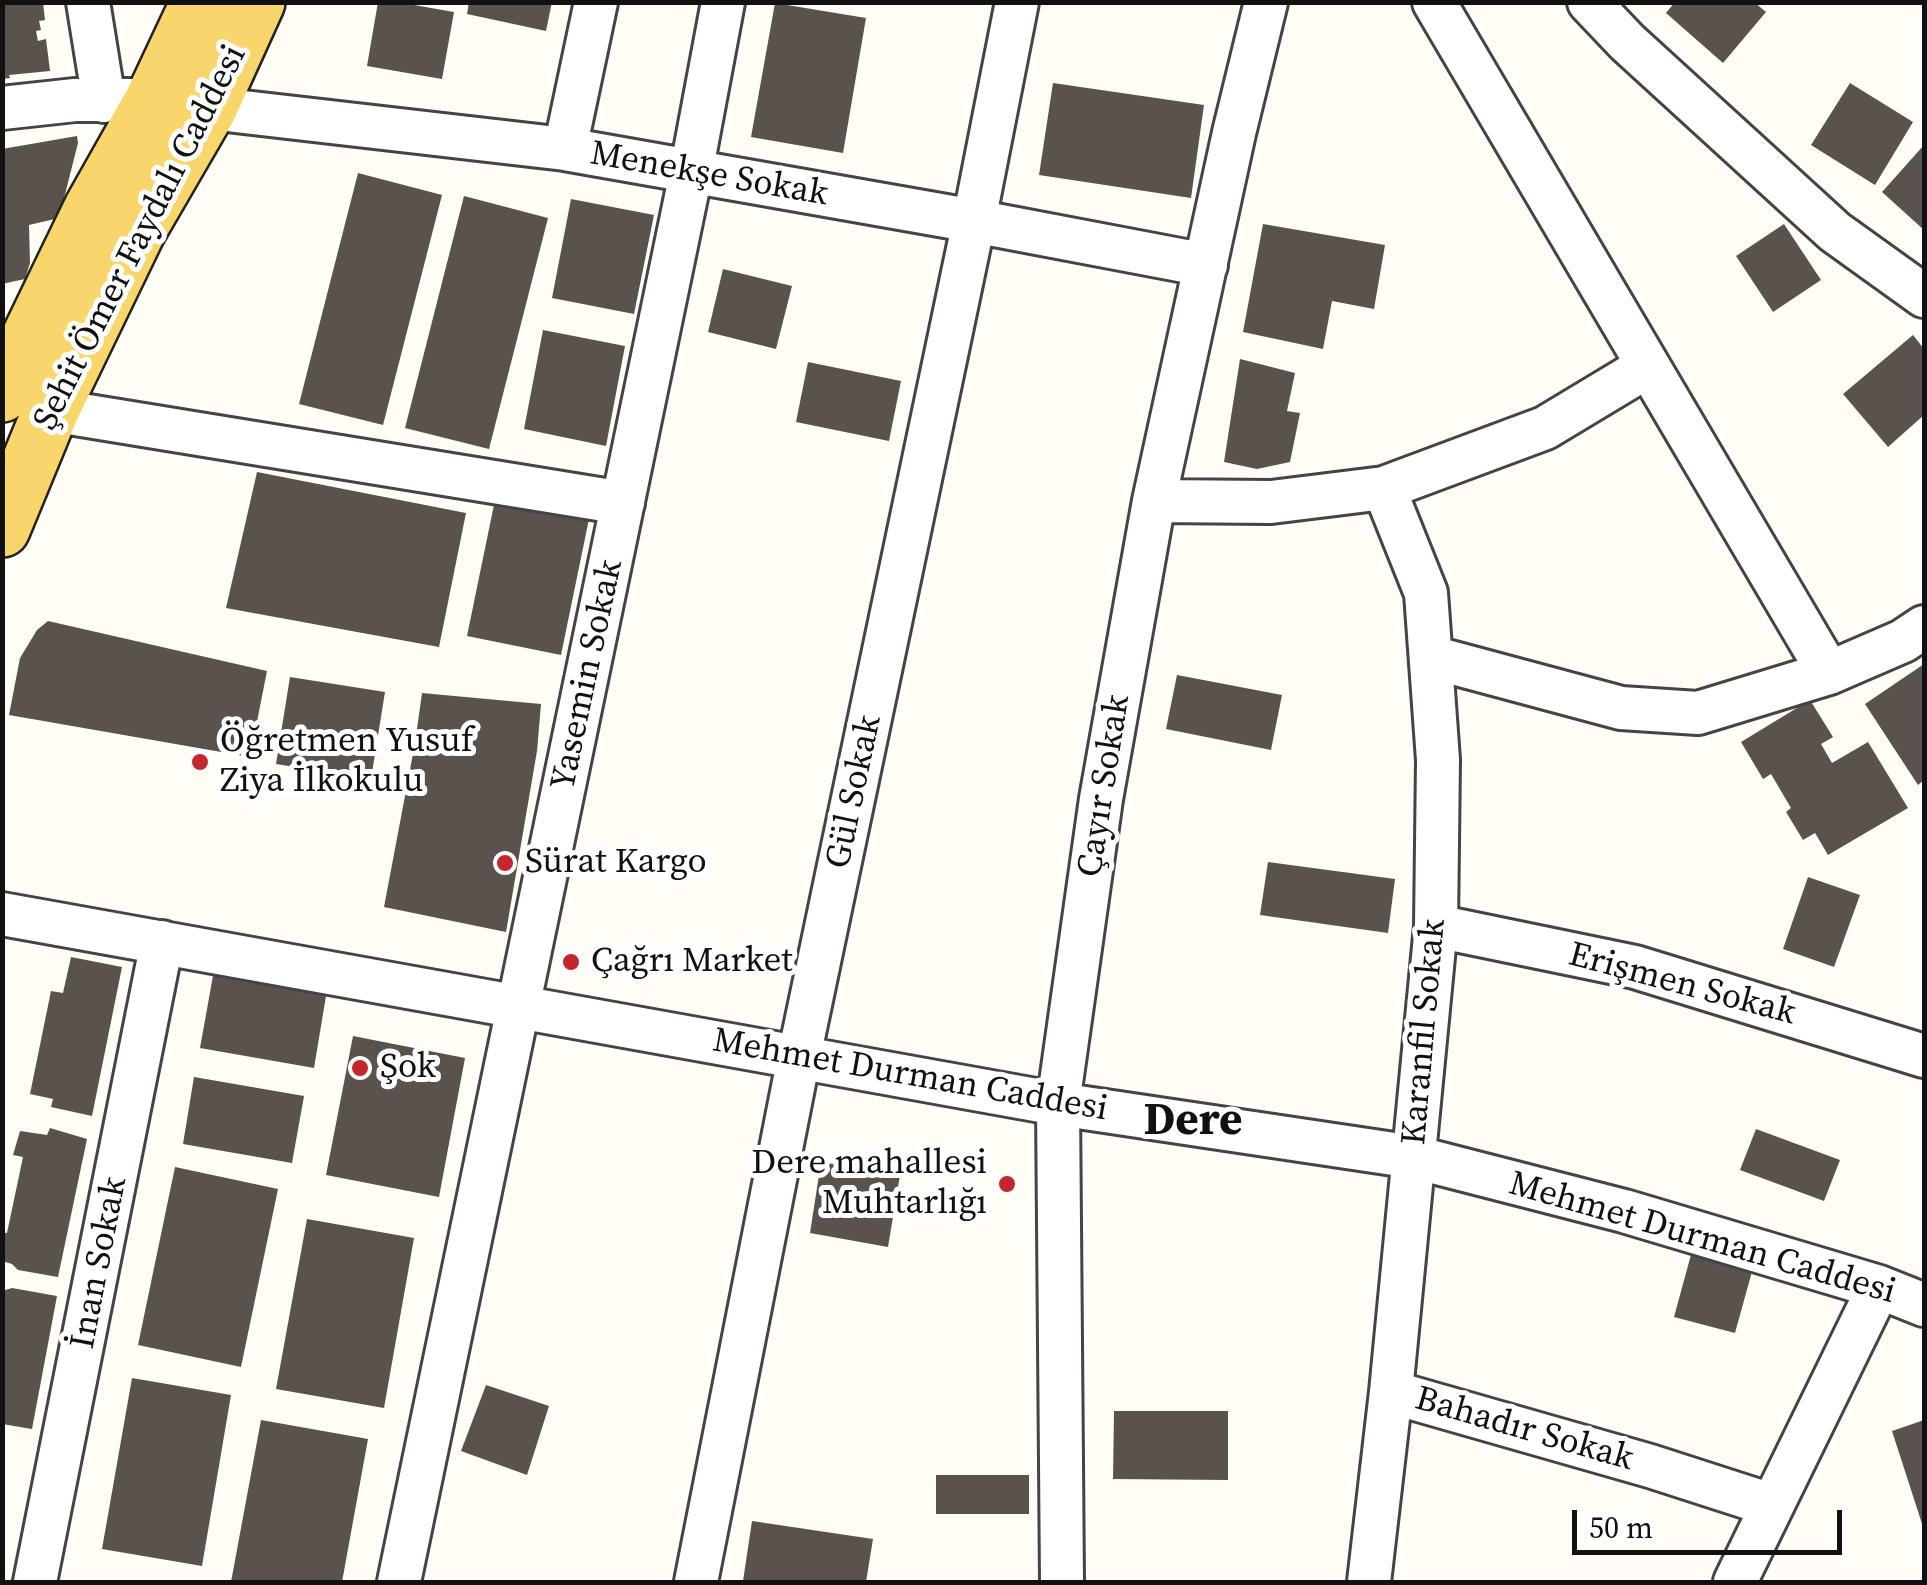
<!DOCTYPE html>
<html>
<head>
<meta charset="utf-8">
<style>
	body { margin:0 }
	#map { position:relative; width:1927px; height:1585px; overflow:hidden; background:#fffdf5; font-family:"Source Serif 4",serif }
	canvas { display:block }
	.frame { position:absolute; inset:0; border:5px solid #111; pointer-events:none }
	.scale { position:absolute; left:1572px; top:1510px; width:270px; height:45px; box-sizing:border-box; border:5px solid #111; border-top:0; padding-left:12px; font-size:30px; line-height:35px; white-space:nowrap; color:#111; -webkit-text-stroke:8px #fff; paint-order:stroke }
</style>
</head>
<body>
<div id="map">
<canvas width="1927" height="1585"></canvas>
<div class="frame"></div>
<div class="scale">50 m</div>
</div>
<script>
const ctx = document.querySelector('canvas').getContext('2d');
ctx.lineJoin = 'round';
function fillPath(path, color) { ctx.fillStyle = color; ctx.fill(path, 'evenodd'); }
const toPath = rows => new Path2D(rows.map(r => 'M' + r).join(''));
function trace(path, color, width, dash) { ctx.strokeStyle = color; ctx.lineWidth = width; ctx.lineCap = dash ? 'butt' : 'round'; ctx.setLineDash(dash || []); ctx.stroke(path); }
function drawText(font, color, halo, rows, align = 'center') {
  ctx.font = font + ' "Source Serif 4",serif'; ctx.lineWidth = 10; ctx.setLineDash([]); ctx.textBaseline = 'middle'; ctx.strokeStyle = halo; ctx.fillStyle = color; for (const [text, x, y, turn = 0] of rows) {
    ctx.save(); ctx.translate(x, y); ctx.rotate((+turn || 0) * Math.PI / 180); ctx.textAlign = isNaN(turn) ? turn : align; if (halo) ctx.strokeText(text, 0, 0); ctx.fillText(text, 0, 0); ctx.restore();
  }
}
fillPath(toPath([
	[2,2,43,2,45,20,39,21,41,30,36,31,38,41,46,39,50,71,9,75,10,78,2,79],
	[378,2,397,2,454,12,442,79,367,66],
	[469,2,552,2,546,31,467,14],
	[1675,2,1754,2,1766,12,1723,63,1666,13],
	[775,3,866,18,843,153,751,137],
	[1053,83,1204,105,1191,198,1039,175],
	[1850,83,1913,122,1875,185,1811,145],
	[77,136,78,143,59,218,29,225,30,263,25,279,2,284,2,149],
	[1924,145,1924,230,1882,192],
	[358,173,442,195,383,425,299,404],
	[464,196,548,218,489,449,405,428],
	[571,199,654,215,634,314,552,298],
	[1263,224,1385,245,1374,309,1332,301,1323,349,1243,332],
	[1784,224,1821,280,1773,312,1736,256],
	[723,269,792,286,776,349,708,332],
	[543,330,625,346,606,446,524,429],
	[1913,335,1924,349,1924,415,1888,447,1843,394],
	[1240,359,1295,373,1287,411,1300,413,1290,462,1257,469,1224,462],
	[808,362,901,381,889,441,796,422],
	[257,472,466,513,439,647,226,608],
	[496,495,590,514,561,655,467,636],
	[48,621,267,671,250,757,9,715,20,658,37,630],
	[1924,664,1924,780,1918,785,1865,704],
	[1177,675,1282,695,1271,750,1166,729],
	[290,677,385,692,371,779,276,764],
	[422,693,541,704,537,751,506,932,384,907,415,743],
	[1810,700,1833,737,1821,744,1832,763,1868,742,1908,808,1828,855,1815,833,1803,840,1786,812,1791,808,1771,774,1763,779,1741,742],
	[1268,862,1395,879,1388,933,1260,915],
	[1808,877,1860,895,1834,967,1783,949],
	[71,957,122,967,92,1116,51,1107,53,1099,30,1094,51,991,63,993],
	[214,970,327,990,314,1068,200,1048],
	[353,1036,465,1058,439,1197,326,1175],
	[194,1077,304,1096,292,1163,183,1144],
	[50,1128,87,1139,58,1277,18,1270,12,1264,2,1261,2,1232,7,1233,23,1157,13,1155,20,1131,47,1135],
	[1756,1129,1840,1160,1824,1201,1740,1170],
	[821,1162,900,1175,888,1247,810,1233],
	[175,1167,278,1189,241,1367,138,1345],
	[307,1219,414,1238,384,1408,276,1389],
	[1695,1240,1756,1257,1735,1333,1674,1317],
	[12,1288,57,1296,32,1429,2,1424,2,1291],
	[132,1378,231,1395,202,1566,102,1549],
	[486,1385,549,1406,527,1475,461,1451],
	[1114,1411,1228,1411,1228,1480,1113,1479],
	[261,1420,368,1439,342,1582,231,1582],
	[1924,1420,1924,1530,1892,1431],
	[936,1475,1029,1475,1029,1514,936,1514],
	[752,1521,873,1539,866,1582,743,1581]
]), '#5a524d');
const minor = toPath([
	[88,2,104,101],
	[1434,2,1829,673],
	[1589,2,1627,42,1835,232,1924,296],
	[2,108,75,100,153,100],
	[209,108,565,149,974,221,1206,265],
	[565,149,596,2],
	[51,410,623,503],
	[1154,501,1271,502,1384,488,1545,428,1648,366],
	[1431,657,1621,708,1698,713,1829,673,1903,641,1924,627],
	[2,914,1058,1104,1414,1157,1624,1211,1879,1287,1924,1305],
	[1436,926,1635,967,1924,1056],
	[1391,1392,1650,1466,1771,1505],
	[35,1582,162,942],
	[399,1582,691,173,723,2],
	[696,1582,799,1057,974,221,1017,2],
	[1062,1582,1058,1104,1101,799,1154,501,1234,133,1266,2],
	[1369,1582,1391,1392,1436,926,1438,760,1426,593,1384,488],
	[1735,1582,1879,1287]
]);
const primary = toPath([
	[2,394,92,208,153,100,199,2],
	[2,529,51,410,137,232,209,108,257,2]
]);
trace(minor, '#444', 48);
trace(primary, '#222', 60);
trace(minor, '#fff', 42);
trace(primary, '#f9d66b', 55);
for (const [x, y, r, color] of [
	[200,762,10,"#c4262e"],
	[505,863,10,"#c4262e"],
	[571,962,10,"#c4262e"],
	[360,1068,10,"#c4262e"],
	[1007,1184,10,"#c4262e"]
]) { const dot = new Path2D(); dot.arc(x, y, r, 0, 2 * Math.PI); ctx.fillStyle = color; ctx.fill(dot); trace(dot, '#fff', 4); }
drawText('35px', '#111', '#fff', [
	["Menekşe Sokak",709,175,10],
	["Şehit Ömer Faydalı Caddesi",141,238,-63],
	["Yasemin Sokak",588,675,-78],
	["Çayır Sokak",1105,786,-81],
	["Gül Sokak",855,792,-78],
	["Erişmen Sokak",1682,985,15],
	["Karanfil Sokak",1425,1032,-85],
	["Mehmet Durman Caddesi",910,1076,10],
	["Mehmet Durman Caddesi",1702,1239,16],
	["İnan Sokak",100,1263,-79],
	["Bahadır Sokak",1524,1430,16]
]);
drawText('35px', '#111', '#fff', [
	["Öğretmen Yusuf",220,742],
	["Ziya İlkokulu",220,782],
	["Sürat Kargo",525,863],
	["Çağrı Market",591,962],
	["Şok",380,1068],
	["Dere mahallesi",987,1164,"right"],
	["Muhtarlığı",987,1204,"right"]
], 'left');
drawText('bold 45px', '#111', '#fff', [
	["Dere",1193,1122]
]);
</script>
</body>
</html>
